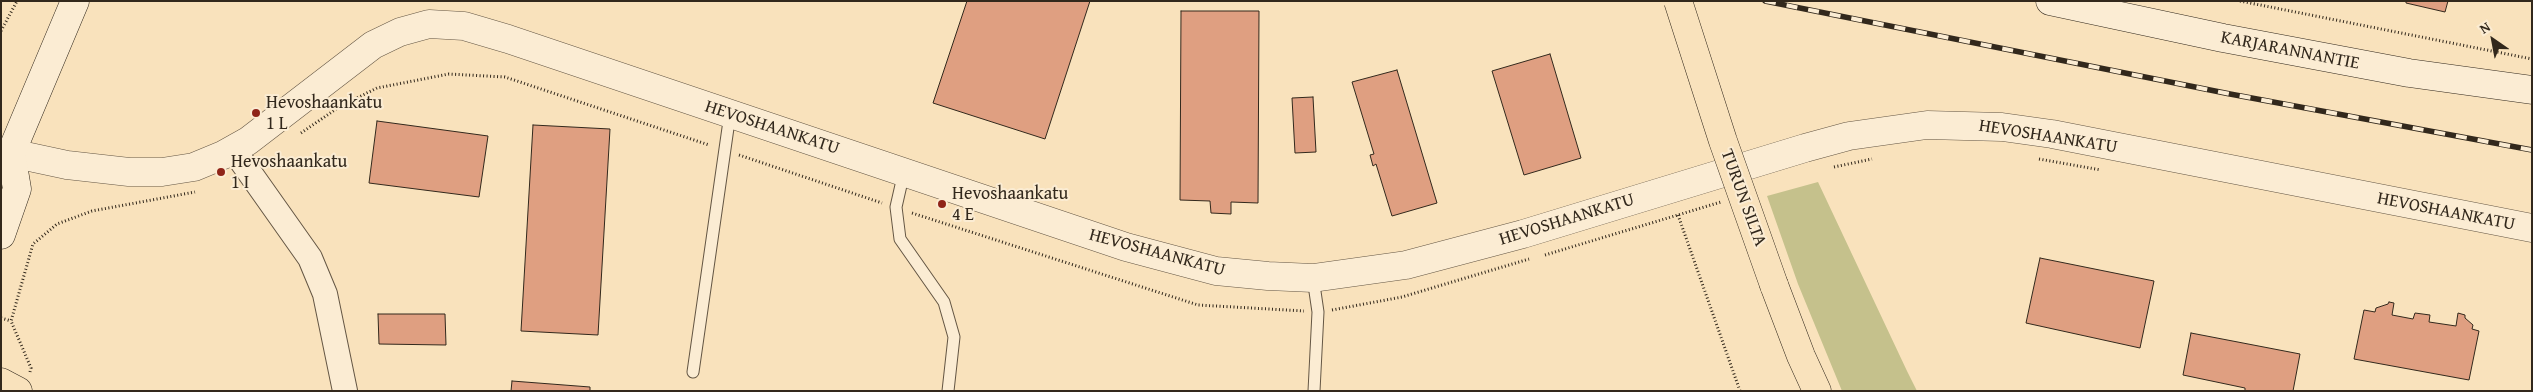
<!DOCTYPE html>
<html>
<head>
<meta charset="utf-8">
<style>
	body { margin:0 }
	#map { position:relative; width:2533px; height:392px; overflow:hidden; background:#f9e2bc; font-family:"Gentium Book Plus",serif }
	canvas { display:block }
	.frame { position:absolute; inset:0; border:2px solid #32281c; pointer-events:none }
	.north { position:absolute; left:2468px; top:15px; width:50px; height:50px; -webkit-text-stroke:4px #fbecd3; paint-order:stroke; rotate:327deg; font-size:14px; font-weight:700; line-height:20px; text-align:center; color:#32281c }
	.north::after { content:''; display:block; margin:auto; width:18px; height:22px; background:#32281c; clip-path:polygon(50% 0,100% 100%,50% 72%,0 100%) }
</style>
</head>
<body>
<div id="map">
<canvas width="2533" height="392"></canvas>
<div class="frame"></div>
<div class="north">N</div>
</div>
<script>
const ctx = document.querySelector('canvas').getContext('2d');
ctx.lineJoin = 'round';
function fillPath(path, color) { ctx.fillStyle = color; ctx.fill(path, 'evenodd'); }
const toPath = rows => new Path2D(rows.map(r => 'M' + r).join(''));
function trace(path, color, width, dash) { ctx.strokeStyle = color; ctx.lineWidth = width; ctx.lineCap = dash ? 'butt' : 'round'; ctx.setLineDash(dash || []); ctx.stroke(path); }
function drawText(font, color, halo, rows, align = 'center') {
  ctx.font = font + ' "Gentium Book Plus",serif'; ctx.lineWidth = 4; ctx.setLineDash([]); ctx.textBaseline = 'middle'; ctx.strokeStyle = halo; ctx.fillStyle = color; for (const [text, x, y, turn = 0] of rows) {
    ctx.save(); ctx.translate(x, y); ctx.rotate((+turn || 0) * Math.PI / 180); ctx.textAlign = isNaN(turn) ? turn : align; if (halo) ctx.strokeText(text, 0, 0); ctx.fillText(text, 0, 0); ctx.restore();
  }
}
fillPath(toPath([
	[1818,182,1907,371,1917,391,1842,391,1798,284,1767,196]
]), '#c5c18c');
const building = toPath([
	[967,1,1090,1,1045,139,933,103,967,1],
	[2406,1,2448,1,2445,12,2406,3,2406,1],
	[1181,11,1259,11,1258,203,1231,202,1231,214,1211,213,1210,201,1180,200,1181,11],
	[1550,54,1581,158,1524,175,1492,71,1550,54],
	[1397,70,1437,203,1392,216,1376,164,1373,166,1370,155,1374,154,1352,82,1397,70],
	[1313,97,1316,152,1295,153,1292,98,1313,97],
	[377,121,488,136,479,197,369,183,377,121],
	[533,125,610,129,598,335,521,331,533,125],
	[2040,258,2154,281,2140,348,2026,323,2040,258],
	[2389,302,2394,303,2392,315,2413,319,2415,313,2430,315,2429,322,2456,326,2458,313,2465,315,2465,318,2473,325,2472,329,2479,331,2469,380,2354,359,2364,310,2375,312,2376,308,2388,304,2389,302],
	[378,314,445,314,446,345,379,344,378,314],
	[2191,333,2300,354,2293,391,2245,391,2245,388,2183,375,2191,333],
	[512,381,590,387,590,391,511,391,512,381]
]);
fillPath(building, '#df9f81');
trace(building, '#32281c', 1);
const service = toPath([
	[904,172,896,207,900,239,944,302,954,337,948,391],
	[1313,278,1318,312,1314,391],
	[693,372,730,114]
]);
const minor = toPath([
	[233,149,310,258,325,294,345,391]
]);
const tertiary = toPath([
	[11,153,67,165,129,172,162,172,194,167,223,155,248,141,373,45,400,32,429,24,464,26,508,39,1126,247,1216,271,1268,276,1313,278,1406,265,1523,234,1805,148,1849,136,1927,125,2002,127,2052,134,2532,228]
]);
const secondary = toPath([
	[2050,1,2223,38,2409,73,2532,90],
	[1,167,11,153,75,1],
	[1,235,17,189,11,153]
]);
const trunk = toPath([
	[1774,285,1801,356,1817,391],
	[1,382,18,391]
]);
trace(service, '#645644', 13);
trace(minor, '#645644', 26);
trace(tertiary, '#645644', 29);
trace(secondary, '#32281c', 29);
trace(trunk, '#32281c', 29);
trace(toPath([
	[2240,1,2532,59],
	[1,31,17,1],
	[301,133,339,107,377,88,449,74,505,77,709,145],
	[739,155,882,203],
	[2039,159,2101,170],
	[1834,167,1872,159],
	[912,213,1198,305,1304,311],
	[1678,215,1740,391],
	[1545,255,1721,202],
	[1332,310,1402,297,1529,259],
	[1,318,11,321],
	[30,372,31,368,11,321,33,244,57,224,92,211,195,192]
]), '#32281c', 3, [1, 2.5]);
trace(service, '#fbecd3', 11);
trace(minor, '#fbecd3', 24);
trace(tertiary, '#fbecd3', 28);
trace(secondary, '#fbecd3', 28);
trace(trunk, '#f9e2bc', 28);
const rail = toPath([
	[1765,1,2230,94,2532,150]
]);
trace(rail, '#32281c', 5.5);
trace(rail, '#fbecd3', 4, [11]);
const trunkBridge = toPath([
	[1678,1,1723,141,1774,285]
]);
trace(trunkBridge, '#32281c', 29, []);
trace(trunkBridge, '#f9e2bc', 28);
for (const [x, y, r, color] of [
	[256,113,5,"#8f2418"],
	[221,172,5,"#8f2418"],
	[942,204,5,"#8f2418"]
]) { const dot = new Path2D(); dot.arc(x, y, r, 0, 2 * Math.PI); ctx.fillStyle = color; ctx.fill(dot); trace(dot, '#fbecd3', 2); }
drawText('18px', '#32281c', '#fbecd3', [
	["KARJARANNANTIE",2290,51,11],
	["HEVOSHAANKATU",772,128,18],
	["HEVOSHAANKATU",2048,137,9],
	["TURUN SILTA",1743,198,70],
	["HEVOSHAANKATU",2446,212,11],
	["HEVOSHAANKATU",1567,220,-17],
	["HEVOSHAANKATU",1157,253,15]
]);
drawText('18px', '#32281c', '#fbecd3', [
	["Hevoshaankatu",266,103],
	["1 L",266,124],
	["Hevoshaankatu",231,162],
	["1 I",231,183],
	["Hevoshaankatu",952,194],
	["4 E",952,215]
], 'left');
</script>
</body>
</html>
